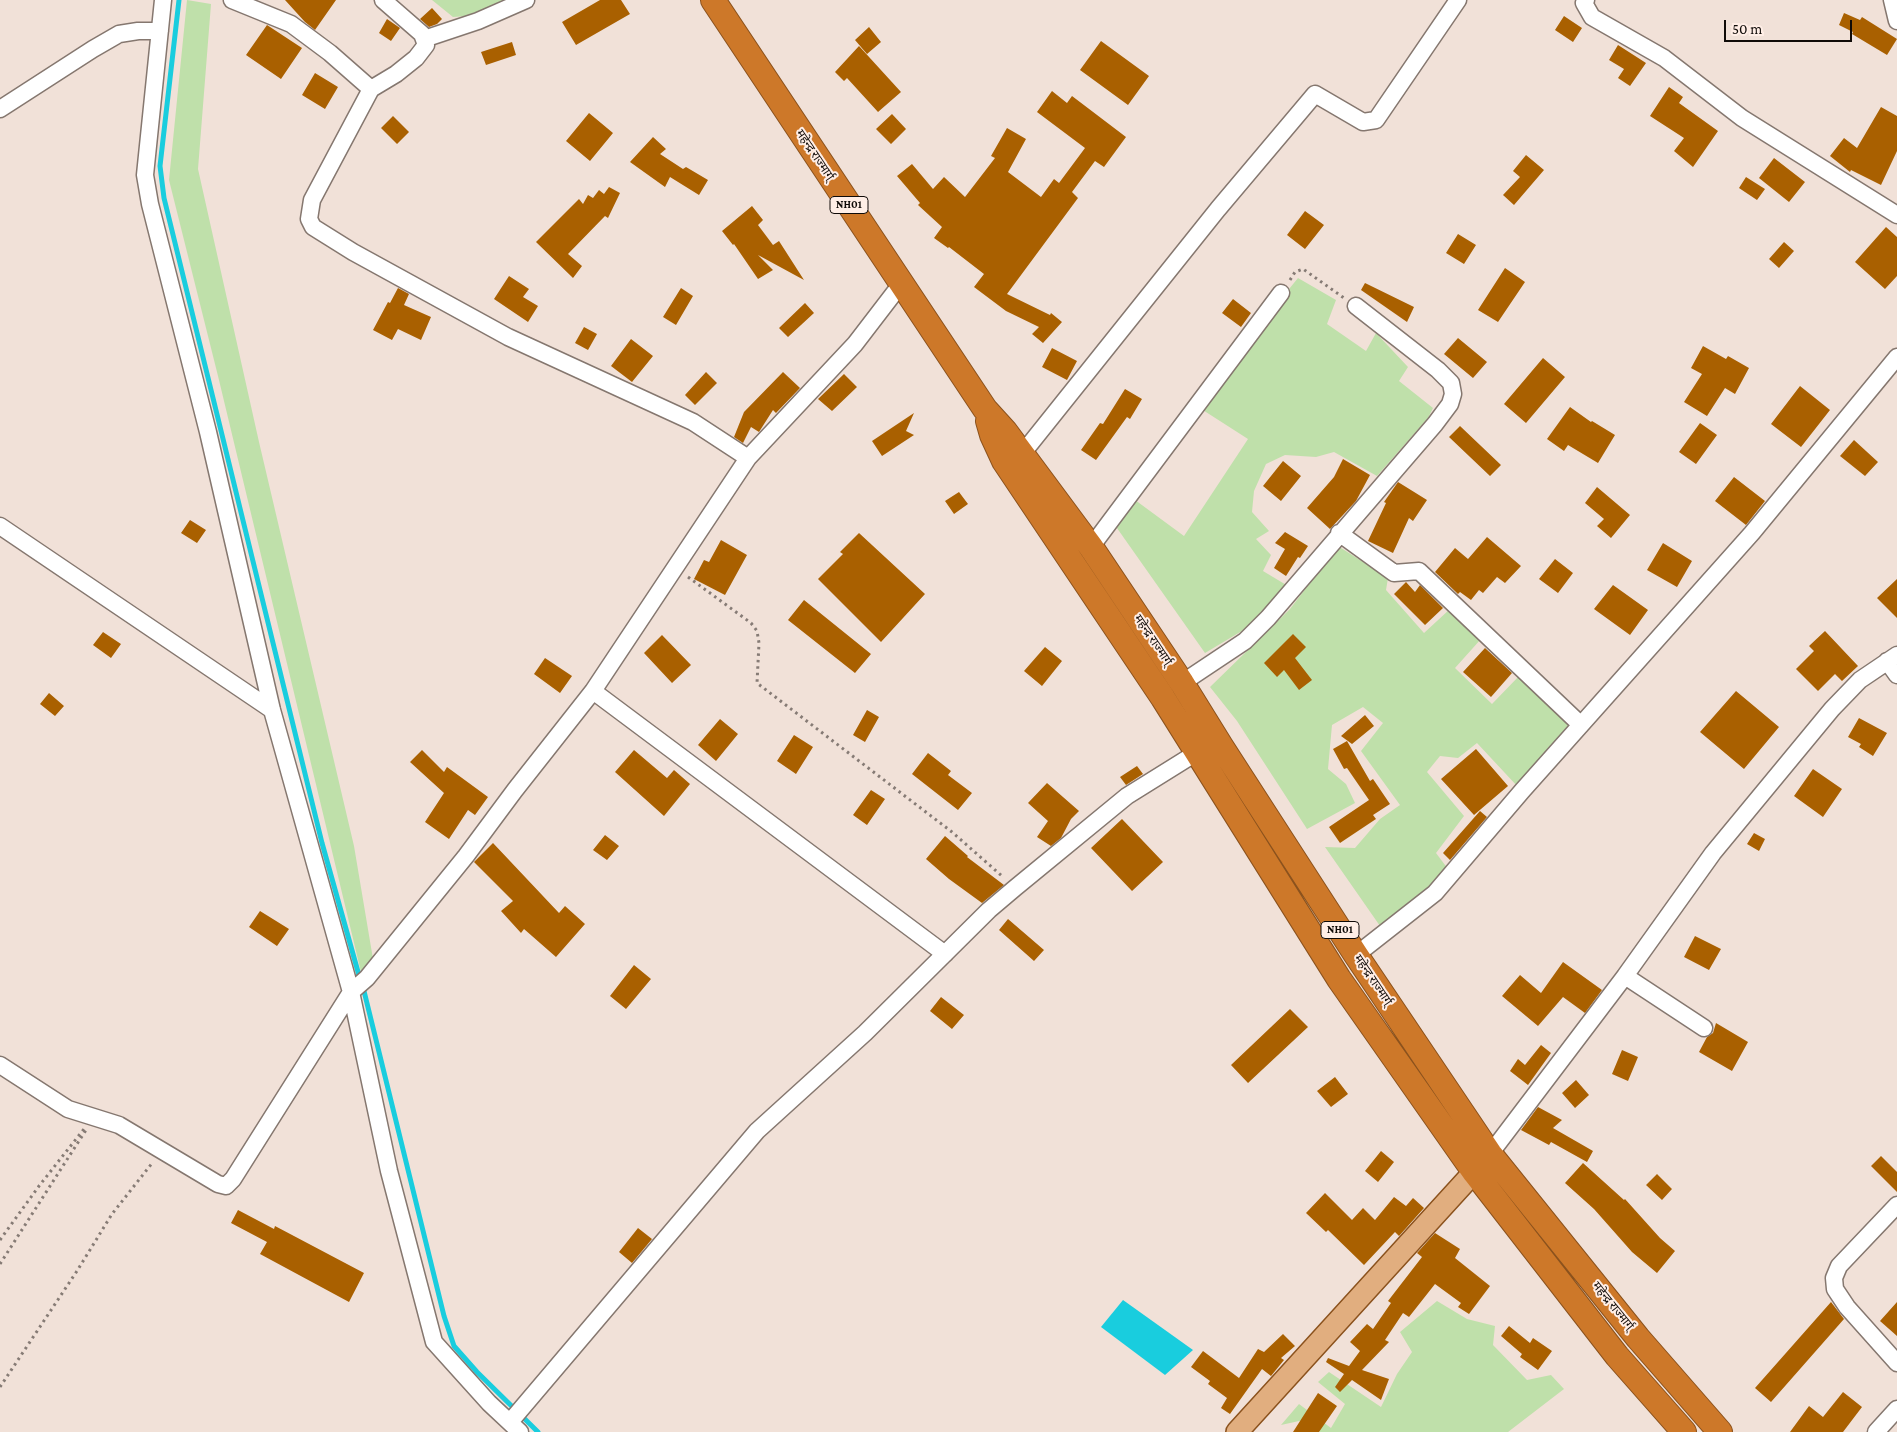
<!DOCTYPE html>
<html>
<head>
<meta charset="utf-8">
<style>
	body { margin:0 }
	#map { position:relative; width:1897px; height:1432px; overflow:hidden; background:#f1e1d8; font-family:"Crimson Pro",serif }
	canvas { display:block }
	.scale { position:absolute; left:1724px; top:20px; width:128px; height:22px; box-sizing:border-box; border:2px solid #100b08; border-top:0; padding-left:6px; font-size:15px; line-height:18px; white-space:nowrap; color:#100b08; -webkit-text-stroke:4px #ffeee6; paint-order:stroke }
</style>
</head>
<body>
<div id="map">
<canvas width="1897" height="1432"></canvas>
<div class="scale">50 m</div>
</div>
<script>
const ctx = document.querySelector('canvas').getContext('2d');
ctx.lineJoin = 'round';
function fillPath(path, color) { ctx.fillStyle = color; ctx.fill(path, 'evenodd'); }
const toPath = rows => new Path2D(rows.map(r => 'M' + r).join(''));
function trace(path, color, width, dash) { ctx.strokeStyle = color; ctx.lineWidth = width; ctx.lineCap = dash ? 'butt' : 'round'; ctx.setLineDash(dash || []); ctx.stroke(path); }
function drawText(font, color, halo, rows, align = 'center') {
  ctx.font = font + ' "Crimson Pro","Noto Sans Devanagari",serif'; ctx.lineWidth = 4; ctx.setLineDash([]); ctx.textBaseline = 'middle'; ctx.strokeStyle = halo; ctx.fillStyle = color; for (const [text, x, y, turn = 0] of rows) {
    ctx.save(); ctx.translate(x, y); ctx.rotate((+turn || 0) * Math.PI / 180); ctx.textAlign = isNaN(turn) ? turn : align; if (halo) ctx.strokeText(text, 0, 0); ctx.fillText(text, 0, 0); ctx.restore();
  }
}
fillPath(toPath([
	[187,0,211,4,198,169,259,442,354,846,373,959,361,972,218,376,169,180],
	[432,0,511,0,467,16,453,17],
	[1298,278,1336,300,1327,324,1366,351,1376,333,1408,367,1399,381,1433,408,1428,418,1377,476,1334,452,1316,457,1285,455,1266,464,1254,491,1252,512,1269,531,1256,539,1271,555,1263,571,1288,586,1262,619,1205,653,1112,521,1131,497,1184,536,1248,439,1195,405],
	[1338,546,1388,578,1386,590,1424,633,1450,609,1481,639,1455,668,1492,704,1520,675,1573,727,1518,787,1477,743,1458,758,1440,756,1427,772,1464,816,1436,853,1448,869,1425,897,1380,926,1325,847,1355,848,1380,819,1400,805,1361,751,1383,723,1363,707,1332,725,1328,769,1346,784,1355,803,1307,829,1237,721,1210,687,1290,609],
	[1437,1301,1467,1319,1495,1326,1493,1345,1527,1380,1551,1375,1564,1389,1508,1432,1320,1432,1299,1421,1281,1425,1299,1404,1331,1428,1345,1404,1318,1382,1329,1372,1381,1407,1397,1374,1412,1352,1400,1332]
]), '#bfe0aa');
fillPath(toPath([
	[1123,1300,1193,1350,1165,1375,1101,1327]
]), '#19cdde');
trace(toPath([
	[179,0,160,166,164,198,322,843,360,979],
	[363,987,444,1316,454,1346,477,1372,538,1432]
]), '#19cdde', 5);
fillPath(toPath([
	[285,0,336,0,315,30,305,22],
	[600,0,621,0,630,14,576,45,562,22],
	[432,8,442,19,437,24,429,27,420,19],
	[1844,13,1860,20,1862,17,1897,39,1887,55,1852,34,1853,32,1839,25],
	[1564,16,1582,28,1573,42,1555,30],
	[387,19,400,28,391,41,379,33],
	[267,25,302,48,281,79,246,55],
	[869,27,881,42,867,54,855,40],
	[1101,41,1149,76,1128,105,1080,70],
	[512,42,516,55,486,65,481,52],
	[1618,45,1646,63,1630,86,1618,78,1624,69,1609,60],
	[859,46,901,92,878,112,847,78,844,81,835,72],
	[315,73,338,87,325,109,302,95],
	[1669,87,1683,97,1679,103,1718,131,1693,167,1674,151,1684,138,1650,116],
	[1052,91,1067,103,1072,96,1126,137,1104,167,1095,161,1072,192,1078,198,1007,294,1050,315,1051,313,1062,322,1043,343,1032,334,1039,327,1006,311,974,287,984,274,949,247,948,248,934,238,942,227,918,205,920,203,897,176,912,164,933,189,944,177,965,197,995,158,991,156,1007,128,1026,139,1008,172,1041,197,1054,179,1059,183,1085,148,1037,112],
	[1881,107,1897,116,1897,151,1881,185,1851,170,1850,172,1830,156,1844,138,1857,148],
	[589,113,613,133,590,161,566,141],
	[892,114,906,129,891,144,876,129],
	[393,116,409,132,397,144,381,128],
	[653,137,666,149,660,154,683,169,686,167,708,180,699,195,670,177,665,187,630,162],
	[1526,155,1544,170,1514,205,1503,195,1520,177,1513,171],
	[1774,158,1805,182,1789,202,1759,178],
	[1746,177,1765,189,1757,200,1739,188],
	[609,187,620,193,608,218,605,216,568,254,582,266,573,278,536,242,579,199,583,204,588,195,593,198,599,190,604,194],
	[752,206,763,220,758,225,773,245,779,241,804,280,758,255,773,270,758,279,734,244,733,245,722,231],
	[1305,211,1324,225,1305,249,1287,235],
	[1886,227,1897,237,1897,276,1885,289,1855,262],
	[1458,234,1476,245,1464,264,1446,253],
	[1784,242,1794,251,1779,268,1769,259],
	[1505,268,1525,282,1498,322,1478,310],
	[509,276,529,289,523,297,538,306,528,322,494,299],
	[1365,283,1414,307,1407,322,1361,290],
	[398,288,409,294,404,305,431,317,421,340,398,329,392,340,373,330,388,302,390,303],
	[681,288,693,296,676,325,663,317],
	[1233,299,1251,313,1241,327,1222,313],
	[805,303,814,313,788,337,779,328],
	[584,327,597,334,588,350,575,343],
	[1458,338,1487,362,1473,378,1444,354],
	[631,339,653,356,632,382,611,366],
	[1703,346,1726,359,1728,356,1749,368,1735,394,1725,388,1707,416,1684,402,1702,374,1691,368],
	[1052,348,1077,361,1067,380,1042,367],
	[1543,358,1565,377,1526,423,1504,404],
	[706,372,717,383,695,405,685,395],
	[783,372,800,388,776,413,773,410,759,432,751,427,743,443,734,437,744,412],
	[844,374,857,387,832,411,818,399],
	[1800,386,1830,410,1801,447,1771,424],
	[1125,389,1142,399,1130,419,1127,417,1096,460,1081,450,1100,423,1103,424],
	[1570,407,1591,422,1592,421,1615,435,1598,463,1568,445,1564,451,1547,439],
	[914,413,906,431,914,435,882,456,872,441],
	[1700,423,1717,435,1696,464,1679,452],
	[1460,426,1501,465,1490,476,1449,437],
	[1854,440,1878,462,1865,476,1840,456],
	[1343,459,1370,475,1356,501,1330,529,1307,508,1334,477],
	[1283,461,1301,476,1281,501,1263,486],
	[1734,477,1765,501,1746,525,1715,501],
	[1398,482,1427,500,1413,521,1409,518,1393,553,1368,541,1386,503,1384,502],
	[1597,487,1630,515,1611,538,1597,526,1604,519,1585,503],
	[959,492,968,504,954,514,945,501],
	[190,520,206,530,197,543,181,533],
	[1285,532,1308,546,1300,558,1298,557,1286,576,1274,568,1285,549,1275,543],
	[859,533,925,594,881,642,818,579,843,554,840,552],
	[1487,537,1521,566,1505,583,1497,577,1483,593,1479,590,1471,600,1460,592,1458,594,1435,572,1455,548,1468,559],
	[721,540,747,555,725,595,694,579,704,560,709,562],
	[1663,543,1692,561,1677,587,1647,570],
	[1555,559,1573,573,1558,593,1539,579],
	[1897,579,1897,618,1877,598],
	[1406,582,1415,592,1420,585,1443,608,1425,625,1394,594],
	[1613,585,1648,610,1630,635,1594,609],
	[804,600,871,654,855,673,788,620],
	[1825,631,1858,666,1842,681,1835,674,1818,691,1796,669,1814,651,1809,646],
	[103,632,121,644,111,658,93,645],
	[1293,634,1306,647,1295,658,1312,680,1299,690,1284,670,1277,677,1264,663],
	[662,635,691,665,672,683,644,653],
	[1045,647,1062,661,1042,686,1024,671],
	[1485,648,1512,673,1491,697,1463,672],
	[545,658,572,676,560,693,534,674],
	[1736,691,1779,727,1744,769,1700,732],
	[49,693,64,706,55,716,40,704],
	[867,710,879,717,865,742,853,735],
	[1365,715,1374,726,1352,744,1341,736],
	[1859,718,1887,733,1873,756,1859,747,1861,744,1848,737],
	[720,719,738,734,716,761,698,745],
	[794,735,813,747,796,774,777,761],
	[1347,741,1370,781,1373,779,1390,804,1373,815,1376,819,1340,843,1329,827,1369,800,1347,768,1344,769,1333,749],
	[1476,749,1508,786,1474,815,1441,779],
	[422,750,444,772,447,767,488,797,475,815,468,810,449,839,425,822,444,793,410,762],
	[634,750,667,778,674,770,690,784,664,816,615,772],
	[928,753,951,771,948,775,972,793,958,810,912,774],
	[1137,766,1143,774,1126,785,1120,777],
	[1813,769,1842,789,1823,817,1794,796],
	[1047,783,1079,811,1071,819,1061,838,1051,846,1037,837,1048,821,1028,803],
	[871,790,885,799,867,825,853,815],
	[1480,811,1487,817,1450,860,1443,853],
	[1122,819,1163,862,1132,891,1091,848],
	[1754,833,1765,839,1759,851,1747,844],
	[605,835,619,846,607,860,593,850],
	[945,836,968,856,967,857,1004,885,982,903,949,879,926,859],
	[493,843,559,913,565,906,585,924,556,957,524,929,521,933,501,911,513,901,474,862],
	[260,911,289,929,277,946,249,927],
	[1008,919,1044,950,1034,961,999,930],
	[1695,936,1721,949,1709,970,1684,957],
	[1563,962,1602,990,1585,1013,1563,997,1538,1026,1502,996,1520,975,1541,993],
	[634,965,651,979,626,1009,610,996],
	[941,997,964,1015,952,1029,930,1011],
	[1290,1009,1308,1027,1248,1083,1231,1065],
	[1716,1023,1748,1042,1732,1071,1699,1052,1707,1037,1713,1033],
	[1541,1045,1551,1053,1528,1085,1510,1071,1518,1059,1525,1065],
	[1622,1050,1638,1057,1628,1081,1612,1074],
	[1335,1077,1348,1094,1331,1107,1317,1091],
	[1576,1080,1589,1095,1575,1108,1562,1093],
	[1538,1107,1562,1120,1553,1128,1593,1151,1587,1162,1551,1142,1549,1145,1521,1130],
	[1381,1151,1394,1162,1378,1182,1365,1171],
	[1881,1156,1897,1172,1897,1192,1871,1166],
	[1583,1163,1624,1200,1625,1199,1660,1238,1675,1251,1657,1273,1632,1252,1594,1209,1565,1183],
	[1657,1174,1672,1189,1662,1200,1646,1185],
	[1325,1193,1352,1220,1363,1208,1375,1220,1394,1197,1406,1206,1413,1198,1424,1208,1399,1236,1395,1232,1364,1265,1328,1230,1326,1232,1306,1213],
	[238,1210,274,1229,275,1226,364,1273,349,1302,260,1254,267,1242,231,1223],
	[638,1228,652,1239,632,1263,619,1252],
	[1435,1233,1460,1249,1455,1258,1490,1286,1469,1314,1458,1307,1461,1303,1435,1284,1409,1317,1403,1313,1385,1340,1389,1342,1362,1370,1389,1379,1381,1400,1352,1380,1340,1392,1335,1387,1344,1374,1326,1362,1328,1358,1349,1366,1360,1351,1350,1342,1367,1324,1373,1329,1391,1303,1388,1301,1422,1257,1417,1253],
	[1831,1302,1844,1319,1771,1402,1755,1388],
	[1897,1302,1897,1336,1880,1321],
	[1509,1326,1530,1343,1533,1338,1552,1351,1538,1370,1520,1357,1522,1354,1501,1336],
	[1283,1334,1295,1346,1281,1358,1284,1360,1271,1376,1262,1369,1230,1414,1221,1408,1227,1398,1208,1384,1210,1381,1191,1367,1203,1351,1239,1378,1258,1349,1264,1352],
	[1843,1392,1862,1407,1843,1432,1790,1432,1809,1406,1823,1417],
	[1318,1393,1337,1406,1319,1432,1293,1432]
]), '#a96000');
const minor = toPath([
	[163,0,145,175,150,204,208,432,272,710,351,992,389,1171,434,1342,489,1403,520,1432],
	[232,0,291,24,330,53,371,89],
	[383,0,422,34,426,45,416,58,396,74,371,89,312,200,309,219,313,227,353,252,508,337,693,422,748,458],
	[1586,0,1584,3,1592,17,1664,58,1742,118,1897,215],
	[1892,0,1897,21],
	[424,39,478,21,526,0],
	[0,109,93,49,119,34,138,31,160,31],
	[1022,454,1218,209,1315,94,1363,122,1376,120,1458,0],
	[0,526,272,710],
	[1339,533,1394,573,1419,571,1581,725],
	[1091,547,1281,293],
	[1887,661,1897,675],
	[1182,683,1245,641,1268,618,1435,424,1450,404,1453,394,1451,383,1438,370,1356,306],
	[593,691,945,954],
	[1356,955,1435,893,1522,791,1752,533,1897,357],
	[1625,976,1704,1028],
	[0,1065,68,1109,119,1125,218,1184,226,1186,233,1179,351,992,367,978,466,856,515,790,593,691,748,458,855,344,901,284],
	[1490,1154,1625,976,1713,853,1832,709,1860,680,1897,655],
	[1897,1205,1839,1266,1834,1278,1835,1289,1847,1307,1897,1363],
	[510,1422,757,1131,865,1033,989,910,1015,888,1127,796,1196,753],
	[1876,1432,1897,1409]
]);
const major = toPath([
	[1237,1432,1485,1160]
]);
const highway = toPath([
	[713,0,985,409,1005,431,1091,547,1182,683,1221,746,1356,955,1490,1154,1638,1338,1720,1432],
	[988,421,992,435,1004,461,1163,698,1339,979,1475,1173,1617,1356,1684,1432]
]);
trace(minor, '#85776f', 19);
trace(major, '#8b521d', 24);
trace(highway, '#8b521d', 26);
trace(toPath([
	[1290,280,1295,272,1303,269,1344,298],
	[688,577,751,623,757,631,759,643,757,683,952,832,1003,877],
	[0,1240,39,1186,84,1129],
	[0,1264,86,1130],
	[0,1387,77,1271,112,1214,153,1162]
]), '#867b75', 3, [2.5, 4]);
trace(minor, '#fff', 16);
trace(major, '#e1ae7f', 21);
trace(highway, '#cd7829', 24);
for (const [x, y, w] of [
	[849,205,38],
	[1340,930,38]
]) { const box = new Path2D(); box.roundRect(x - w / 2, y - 8.5, w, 17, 4); ctx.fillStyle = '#ffeee6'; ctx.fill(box); trace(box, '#100b08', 1); }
drawText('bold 11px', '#100b08', null, [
	["NH01",849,205],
	["NH01",1340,930]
]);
drawText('12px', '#100b08', '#ffeee6', [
	["महेन्द्र राज्मार्ग्",815,155,56],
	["महेन्द्र राज्मार्ग्",1153,640,56],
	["महेन्द्र राज्मार्ग्",1373,980,56],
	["महेन्द्र राज्मार्ग्",1613,1306,51]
]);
</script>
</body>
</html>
